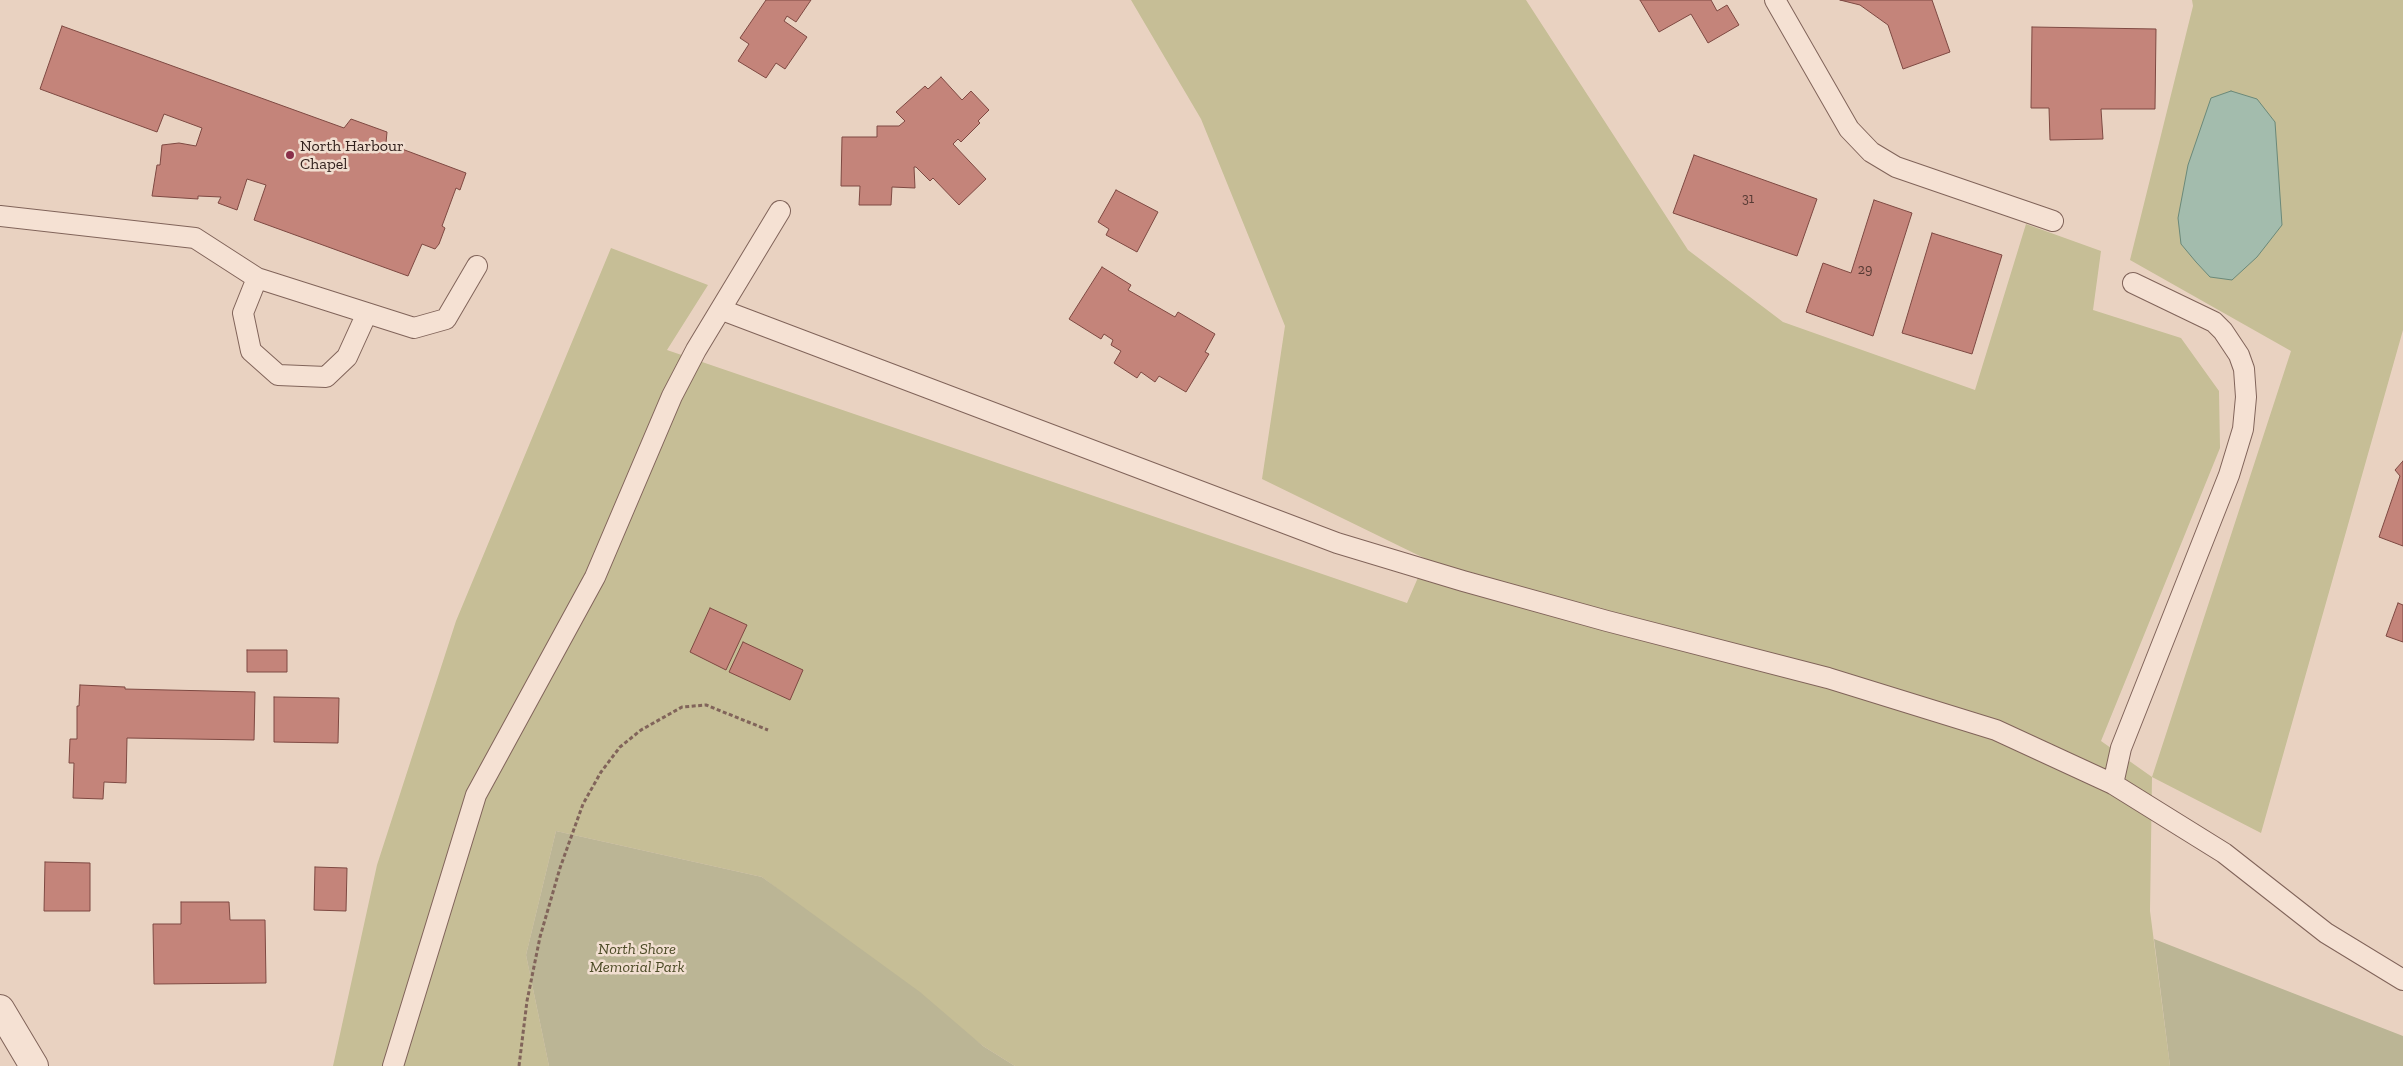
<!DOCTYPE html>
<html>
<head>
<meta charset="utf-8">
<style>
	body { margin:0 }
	canvas { display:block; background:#e9d2c1 }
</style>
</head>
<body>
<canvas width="2403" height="1066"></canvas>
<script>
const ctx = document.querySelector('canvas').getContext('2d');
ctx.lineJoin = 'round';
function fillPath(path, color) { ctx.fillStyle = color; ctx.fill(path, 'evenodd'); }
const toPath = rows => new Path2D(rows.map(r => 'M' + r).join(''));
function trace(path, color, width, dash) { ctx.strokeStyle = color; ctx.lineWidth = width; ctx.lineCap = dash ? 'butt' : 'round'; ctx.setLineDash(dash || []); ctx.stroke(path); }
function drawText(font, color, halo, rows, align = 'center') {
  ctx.font = font + ' "Zilla Slab",serif'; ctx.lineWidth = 5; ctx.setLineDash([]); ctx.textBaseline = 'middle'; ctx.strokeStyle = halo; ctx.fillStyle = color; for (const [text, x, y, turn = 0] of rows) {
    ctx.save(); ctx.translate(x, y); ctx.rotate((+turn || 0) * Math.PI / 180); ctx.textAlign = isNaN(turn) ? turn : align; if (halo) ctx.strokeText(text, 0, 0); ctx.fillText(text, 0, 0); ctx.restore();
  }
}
fillPath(toPath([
	[1131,0,1526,0,1688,250,1783,322,1975,390,2026,224,2101,251,2093,310,2181,338,2219,391,2220,448,2101,741,2152,777,2291,351,2130,260,2193,6,2192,0,2403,0,2403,330,2261,833,2152,777,2150,911,2170,1066,1015,1066,983,1046,762,877,556,831,526,955,549,1066,333,1066,377,865,456,621,611,248,708,285,667,350,1407,603,1426,559,1262,479,1285,326,1201,119]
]), '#c6be96');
fillPath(toPath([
	[556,831,762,877,920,992,983,1046,1015,1066,549,1066,526,955],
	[2154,939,2403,1036,2403,1066,2170,1066]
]), '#bbb595');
const water = toPath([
	[2231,91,2257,99,2275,122,2282,225,2257,257,2232,280,2210,277,2196,262,2181,244,2178,218,2188,165,2211,98,2231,91]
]);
fillPath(water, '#a3bcad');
trace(water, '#6b8979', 1);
const building = toPath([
	[766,0,811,0,796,22,787,16,784,21,807,37,785,69,776,63,766,78,738,61,749,44,740,38,766,0],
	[1640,0,1711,0,1717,11,1727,5,1739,25,1708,43,1691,14,1659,32,1640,0],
	[1840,0,1932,0,1950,52,1903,69,1888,25,1860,5,1840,0],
	[62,26,344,128,351,119,387,132,386,143,466,173,460,190,456,188,442,226,445,228,439,244,435,249,422,244,408,276,254,220,266,185,247,179,237,210,218,203,221,197,198,196,198,199,152,196,157,165,160,165,162,145,179,143,196,146,202,128,164,114,157,132,40,89,62,26],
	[2032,27,2156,29,2155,109,2101,109,2103,139,2050,140,2049,108,2031,108,2032,27],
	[941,77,962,100,971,91,989,110,978,121,980,123,961,142,958,139,953,144,986,179,959,205,933,178,930,181,916,167,914,167,915,188,892,187,891,205,859,205,860,186,841,186,842,137,877,137,877,126,899,126,905,121,896,112,925,86,928,89,941,77],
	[1694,155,1817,199,1797,256,1673,213,1694,155],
	[1116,190,1158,212,1137,252,1106,235,1109,229,1098,222,1116,190],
	[1874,200,1912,213,1873,336,1806,312,1823,263,1851,273,1874,200],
	[1932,233,2002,255,1972,354,1902,333,1932,233],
	[1102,267,1131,285,1128,290,1175,317,1178,312,1215,334,1205,352,1209,354,1186,392,1159,376,1155,382,1141,372,1137,378,1114,363,1121,351,1111,345,1113,340,1104,334,1101,339,1069,319,1102,267],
	[2403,461,2403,546,2379,537,2400,476,2395,470,2403,461],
	[2398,603,2403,605,2403,642,2386,636,2398,603],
	[710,608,747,625,726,670,690,652,710,608],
	[743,642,803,670,790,700,729,672,743,642],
	[247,650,287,650,287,672,247,672,247,650],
	[80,685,125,687,125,689,255,692,254,740,127,738,126,783,104,782,103,799,73,798,74,763,69,763,70,739,77,739,77,706,79,706,80,685],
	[274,697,339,698,338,743,274,742,274,697],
	[45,862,90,863,90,911,44,911,45,862],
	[315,867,347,868,346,911,314,910,315,867],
	[181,902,229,902,230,920,265,920,266,983,154,984,153,924,181,924,181,902]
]);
fillPath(building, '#c4847a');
trace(building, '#7e4942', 1);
const lane = toPath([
	[1775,0,1849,129,1871,152,1896,167,2053,221],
	[0,216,195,238,257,278,414,328,446,319,477,266],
	[257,278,243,313,251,351,278,375,326,377,347,357,367,313],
	[722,310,1337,543,1463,581,1607,621,1828,678,1996,730,2113,784,2224,853,2326,933,2403,980],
	[2113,784,2121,748,2229,475,2243,429,2246,397,2244,369,2239,355,2223,331,2214,322,2133,283],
	[393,1066,476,795,595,577,672,396,696,350,780,211]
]);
const street = toPath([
	[0,1009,34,1066]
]);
trace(lane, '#81645a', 22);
trace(street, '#81645a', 30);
trace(toPath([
	[519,1066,527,1001,540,937,560,868,583,804,601,772,620,747,641,730,682,707,706,705,768,730]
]), '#81645a', 3, [4, 2.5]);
trace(lane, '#f5e1d3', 20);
trace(street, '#f5e1d3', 28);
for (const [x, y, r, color] of [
	[290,155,5,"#8a304a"]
]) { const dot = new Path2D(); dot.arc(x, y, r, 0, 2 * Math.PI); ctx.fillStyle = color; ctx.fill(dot); trace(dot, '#f1ded0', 2); }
drawText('14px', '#563a34', null, [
	["31",1748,199],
	["29",1865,270]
]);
drawText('16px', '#32211d', '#f1ded0', [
	["North Harbour",300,146],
	["Chapel",300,164]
], 'left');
drawText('italic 16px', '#4c4b26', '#f1ded0', [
	["North Shore",637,949],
	["Memorial Park",637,967]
]);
</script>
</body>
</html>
